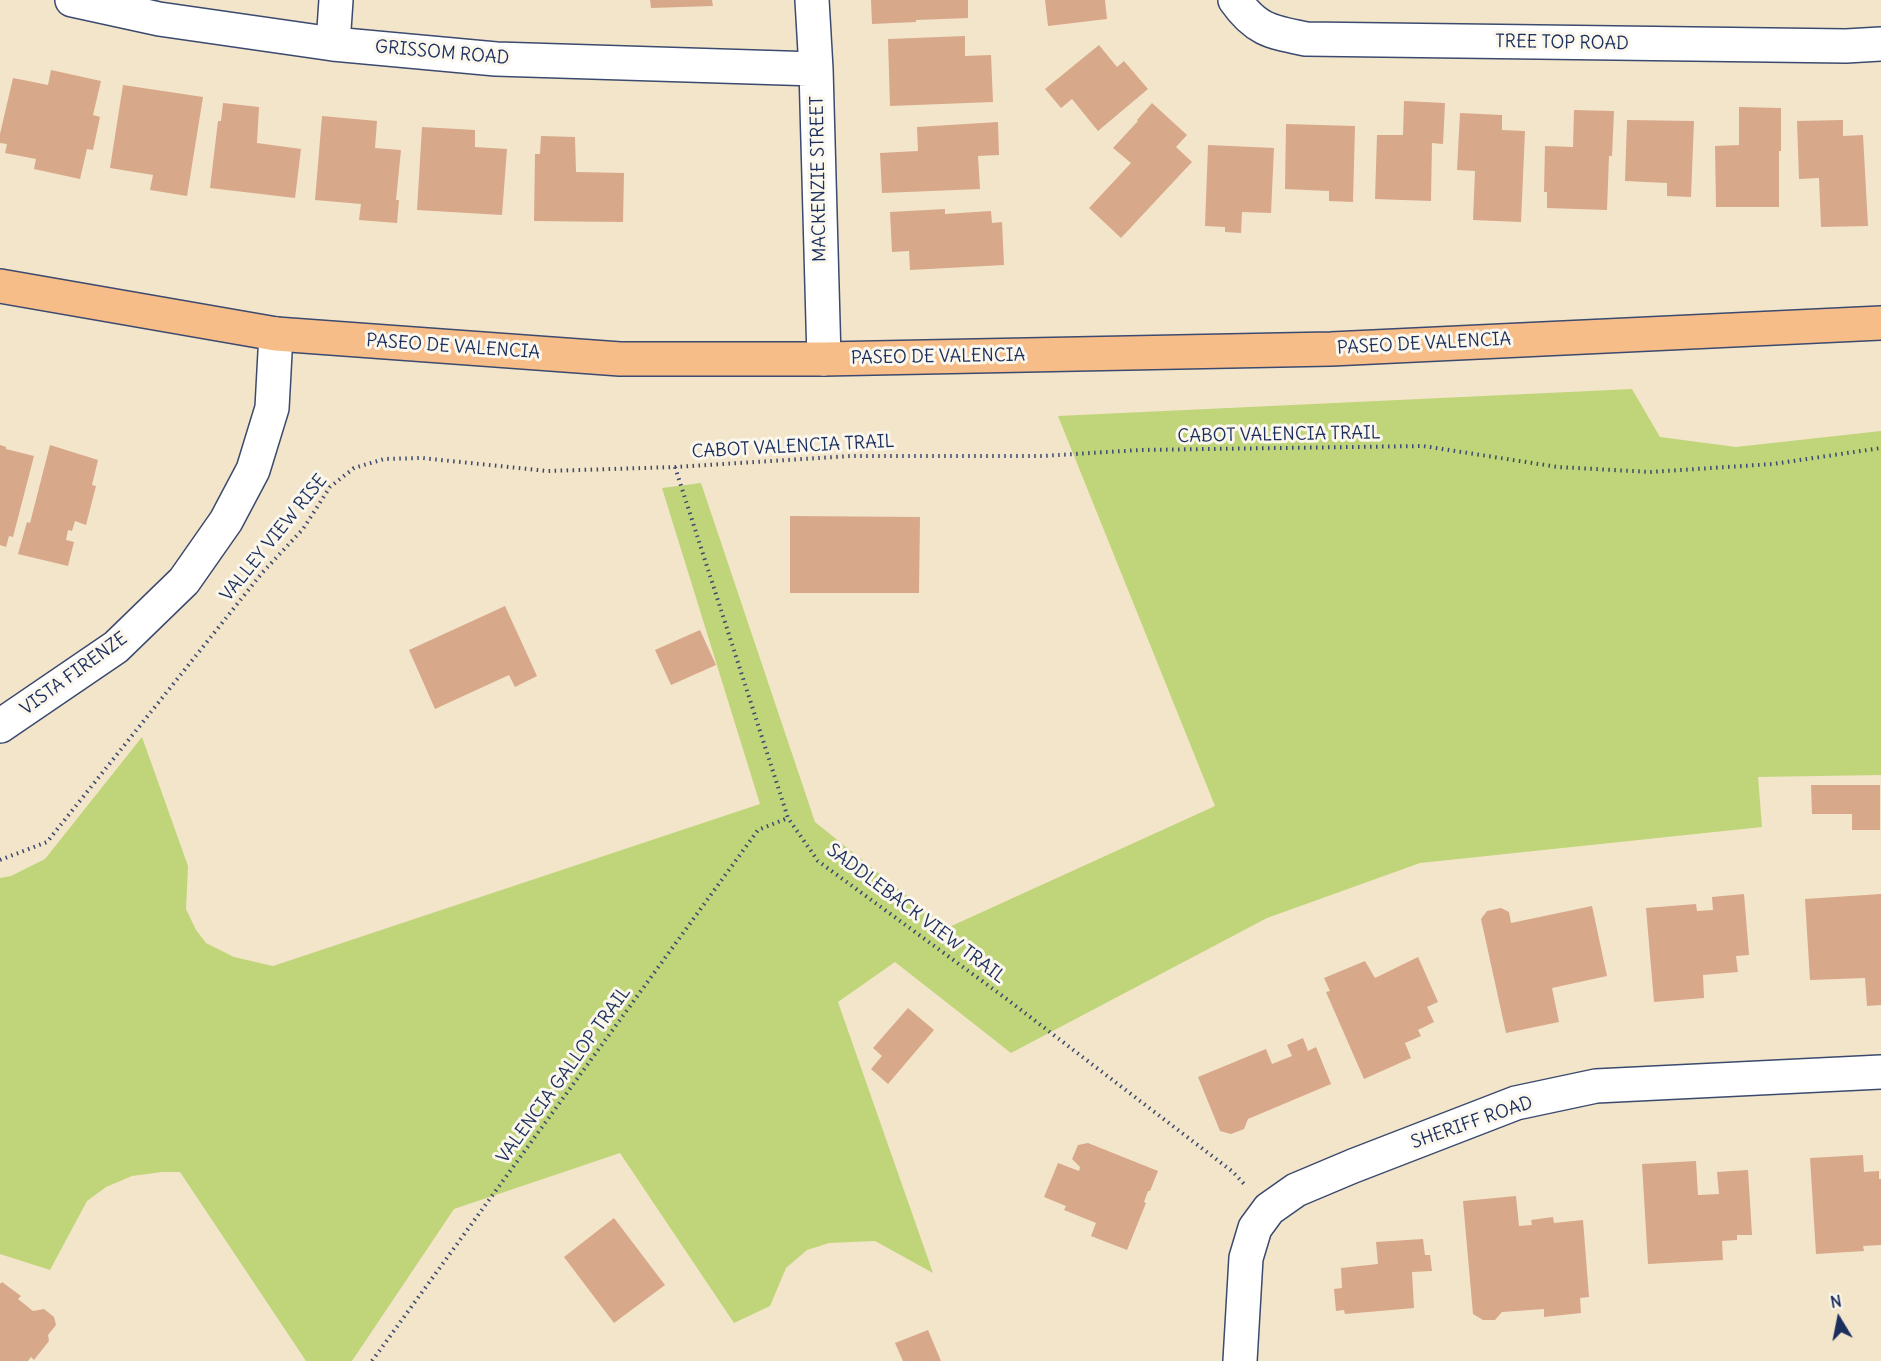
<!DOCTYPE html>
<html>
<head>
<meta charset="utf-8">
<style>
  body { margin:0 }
  #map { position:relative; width:1881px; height:1361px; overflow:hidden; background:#f3e5ca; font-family:Delius,sans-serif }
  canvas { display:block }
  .north { position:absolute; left:1809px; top:1289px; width:60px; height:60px; -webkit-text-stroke:4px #fbf7ec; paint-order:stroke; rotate:350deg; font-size:16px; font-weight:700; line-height:24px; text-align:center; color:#1b2f5e }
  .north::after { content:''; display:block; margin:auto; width:21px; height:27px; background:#1b2f5e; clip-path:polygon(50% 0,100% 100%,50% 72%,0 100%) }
</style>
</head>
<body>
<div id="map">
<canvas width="1881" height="1361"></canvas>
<div class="north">N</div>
</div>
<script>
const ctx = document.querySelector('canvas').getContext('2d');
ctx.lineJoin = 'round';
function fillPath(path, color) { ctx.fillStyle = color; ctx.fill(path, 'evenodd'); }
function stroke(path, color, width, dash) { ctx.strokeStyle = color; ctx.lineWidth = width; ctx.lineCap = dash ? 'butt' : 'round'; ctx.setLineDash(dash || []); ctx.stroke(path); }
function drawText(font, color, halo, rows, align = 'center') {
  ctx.font = font + ' Delius,sans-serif'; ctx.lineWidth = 6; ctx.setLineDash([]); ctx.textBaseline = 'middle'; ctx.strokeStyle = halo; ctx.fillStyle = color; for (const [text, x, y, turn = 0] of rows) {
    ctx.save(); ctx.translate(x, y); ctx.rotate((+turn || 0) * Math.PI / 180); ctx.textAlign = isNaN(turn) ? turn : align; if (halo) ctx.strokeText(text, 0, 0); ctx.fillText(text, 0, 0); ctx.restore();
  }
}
const green = new Path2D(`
  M1632,389L1660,437L1736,447L1881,431V775L1758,777L1762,827L1420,863L1267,918L1011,1053L895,962L838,1002L933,1273L875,1241L829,1243L807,1250L786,1268L770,1306L734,1323L620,1153L454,1209L352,1361H306L180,1172H162L132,1176L106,1187L87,1201L50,1270L0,1254V878L11,876L45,859L142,737L188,866L186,909L196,930L206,943L234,957L273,966L760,804L662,488L701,483L815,822L947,928L1215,806L1058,416Z`);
const building = new Path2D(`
  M650,0H712L713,6L651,8Z
  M871,0H968V18L916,20V22L872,24Z
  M1045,0H1105L1107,19L1048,26Z
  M965,36V56L991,55L993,102L890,106L888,39Z
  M1099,45L1117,67L1124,61L1148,89L1098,131L1072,99L1061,108L1045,89Z
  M51,70L101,81L93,115L100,117L93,150L87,149L80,179L34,169L36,159L5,153L7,144L0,143V134L13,78L48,85Z
  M123,85L203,97L187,196L150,190L153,175L110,168Z
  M1404,101L1445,103L1443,144L1432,143L1431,201L1375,199L1377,135H1403Z
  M223,103L259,107L257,143L301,149L295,198L210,188L218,121H221Z
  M1152,103L1187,135L1176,147L1192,162L1121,238L1089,208L1131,163L1113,148L1138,121L1137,120Z
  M1739,107L1781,108V151H1779V207H1716L1715,146L1739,145Z
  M1574,110L1614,111L1612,156H1609L1607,210L1547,208V192H1544L1545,146L1573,147Z
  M1460,113L1502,115V130L1525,131L1521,222L1473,220L1475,171L1457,170Z
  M322,116L377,121L375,148L401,150L396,200H399L397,223L359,220L361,204L315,200Z
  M1627,120L1694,121L1691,197L1667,196V183L1625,181Z
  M1843,120V136L1863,135L1868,226L1821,227L1819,178L1799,179L1797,121Z
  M998,122L999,155L978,156L980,189L882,193L880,153L918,151L917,127Z
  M1286,124L1355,126L1353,202L1329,201V191L1285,189Z
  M422,127L475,130V147L507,149L502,215L417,210Z
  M541,136L575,137L576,172L624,173L623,222L534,221L535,154H540Z
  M1208,145L1274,148L1271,213L1242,212L1241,233L1225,232V227L1205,226Z
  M945,209V214L991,211L992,223L1002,222L1004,265L910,270L909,251L892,252L890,212Z
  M0,445L6,447V449L34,456L13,537L9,536L6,547L0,545Z
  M50,445L98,460L92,485L96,486L86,525L75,521L72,531L68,530L66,540L74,542L68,566L18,554L27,522L30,523Z
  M790,516L920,517L919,593H790Z
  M505,606L537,676L515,687L509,675L435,709L409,650Z
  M700,630L716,665L671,685L655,650Z
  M1811,785H1880V830H1852V814H1812Z
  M1744,894L1749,955L1736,956L1738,972L1703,975L1704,998L1654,1002L1646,908L1696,904L1697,911L1713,910L1712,897Z
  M1881,894V1005L1867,1006L1865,978L1810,980L1805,899Z
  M1592,906L1607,976L1552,988L1559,1022L1506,1033L1481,919L1487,911L1501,908L1509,912L1511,923Z
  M1418,957L1438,1002L1427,1007L1434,1022L1418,1030L1421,1036L1405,1043L1411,1058L1364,1079L1326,992L1330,991L1324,978L1365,961L1375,978Z
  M908,1008L934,1030L888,1084L871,1069L882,1056L873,1048Z
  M1303,1038L1308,1051L1316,1047L1331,1084L1248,1119L1244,1129L1231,1134L1220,1131L1198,1077L1266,1049L1272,1064L1292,1056L1287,1045Z
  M1088,1143L1158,1171L1150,1191H1148L1144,1202L1146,1203L1127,1250L1091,1236L1096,1223L1064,1210L1066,1206L1044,1197L1058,1163L1079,1171L1080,1167L1072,1159L1078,1145Z
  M1863,1155L1864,1172L1879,1171V1179H1881V1245L1863,1246L1864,1251L1816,1254L1810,1158Z
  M1696,1161L1698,1195L1719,1194L1717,1172L1748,1170L1752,1235H1737V1240L1722,1241L1723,1260L1648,1264L1642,1164Z
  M1516,1196L1519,1226L1532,1225L1531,1220L1553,1217L1554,1223L1583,1220L1589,1297L1580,1298L1581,1313L1544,1317V1309L1502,1312L1495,1320H1483L1473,1314L1463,1201Z
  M614,1218L665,1285L614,1323L564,1257Z
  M1423,1239L1425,1255H1430L1432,1271L1412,1272L1414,1308L1345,1314L1344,1310L1336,1311L1334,1289L1342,1288L1341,1268L1378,1264L1376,1242Z
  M2,1282L21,1296L18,1299L33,1311L44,1309L54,1317L56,1325L48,1335L49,1341L34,1360L31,1357L28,1361H0V1284Z
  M928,1330L941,1361H903L895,1343Z`);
const path = new Path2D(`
  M675,467L788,818L818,861L1004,997L1233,1172L1245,1185
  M0,860L47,842L262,573L303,529L330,487L354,468L384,459L422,458L547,471L675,467L851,456H1042L1140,450L1423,446L1558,467L1650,472L1773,464L1881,448
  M372,1361L758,830L788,818`);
const minor = new Path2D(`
  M72,0L159,19L333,44L496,59L816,69
  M812,0L816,69L824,359
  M1235,0C1256,30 1271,32 1306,39L1846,46L1881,44
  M333,44L336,0
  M0,726L116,647L184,581L226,521L253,470L272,408L276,334
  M1240,1361L1246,1258L1255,1228L1269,1209L1296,1190L1353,1166L1516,1103L1596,1086L1881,1072`);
const major = new Path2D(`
  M0,286L276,334L620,359H824L1331,349L1881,323`);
const streetNames = [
  ["TREE TOP ROAD",1562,43,1],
  ["GRISSOM ROAD",442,53,5],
  ["MACKENZIE STREET",819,179,-91],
  ["PASEO DE VALENCIA",1424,344,-3],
  ["PASEO DE VALENCIA",453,347,4],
  ["PASEO DE VALENCIA",938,357,-1],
  ["CABOT VALENCIA TRAIL",1279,435,-1],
  ["CABOT VALENCIA TRAIL",793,447,-3],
  ["VALLEY VIEW RISE",274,538,-51],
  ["VISTA FIRENZE",74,674,-36],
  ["SADDLEBACK VIEW TRAIL",916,914,37],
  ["VALENCIA GALLOP TRAIL",564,1075,-54],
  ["SHERIFF ROAD",1472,1123,-19]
];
fillPath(green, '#c0d579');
fillPath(building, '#d8a88b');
stroke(minor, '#3b4a6e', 36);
stroke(major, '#3b4a6e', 36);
stroke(path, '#3b4a6e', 4, [1.5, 4.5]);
stroke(minor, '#fff', 33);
stroke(major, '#f7bd88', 33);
drawText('18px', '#1b2f5e', '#fbf7ec', streetNames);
</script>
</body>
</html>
